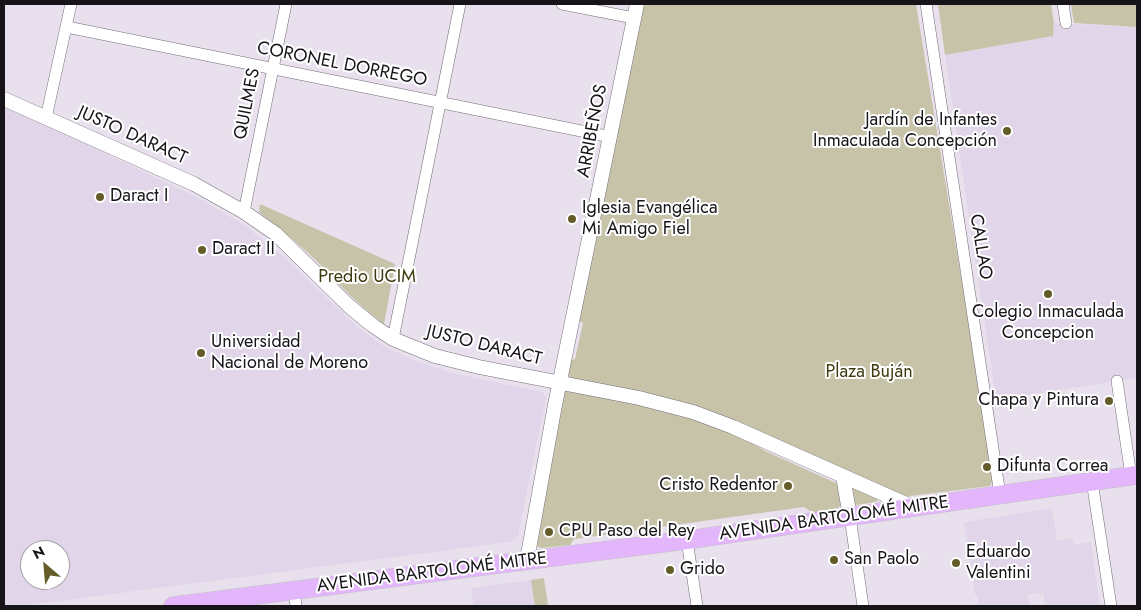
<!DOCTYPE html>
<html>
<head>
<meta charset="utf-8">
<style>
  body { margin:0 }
  #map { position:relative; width:1141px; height:610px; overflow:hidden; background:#e8e1ed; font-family:Jost,sans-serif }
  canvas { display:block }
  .frame { position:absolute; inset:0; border:5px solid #171419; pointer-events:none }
  .north { position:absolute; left:20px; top:540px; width:50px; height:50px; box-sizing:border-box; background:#fff; border:1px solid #a2a1a3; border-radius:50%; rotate:333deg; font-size:14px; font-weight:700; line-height:20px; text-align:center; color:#171419 }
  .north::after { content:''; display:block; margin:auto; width:18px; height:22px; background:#635c28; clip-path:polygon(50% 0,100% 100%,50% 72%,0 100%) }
</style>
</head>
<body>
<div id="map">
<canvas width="1141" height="610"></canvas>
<div class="frame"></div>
<div class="north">N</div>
</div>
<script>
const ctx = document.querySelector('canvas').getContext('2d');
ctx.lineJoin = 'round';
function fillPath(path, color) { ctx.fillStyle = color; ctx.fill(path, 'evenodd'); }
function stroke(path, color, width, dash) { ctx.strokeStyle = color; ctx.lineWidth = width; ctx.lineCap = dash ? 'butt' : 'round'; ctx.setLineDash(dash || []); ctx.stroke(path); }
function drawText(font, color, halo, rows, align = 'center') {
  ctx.font = font + ' Jost,sans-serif'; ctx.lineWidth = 4; ctx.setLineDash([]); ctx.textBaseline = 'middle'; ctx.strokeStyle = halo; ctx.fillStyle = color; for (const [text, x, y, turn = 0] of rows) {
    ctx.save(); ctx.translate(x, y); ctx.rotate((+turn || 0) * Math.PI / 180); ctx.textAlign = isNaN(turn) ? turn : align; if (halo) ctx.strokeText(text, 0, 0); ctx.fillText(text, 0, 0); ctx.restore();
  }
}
const built = new Path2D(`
  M1054,23L1137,27V378L996,400L945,55L1053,36Z
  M4,104L200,199L244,225L281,254L353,323L382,345L415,361L457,374L543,392L546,398L518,536L510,542L21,606H4ZM30,550H60V580H30Z
  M1052,508L1057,540L1073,538L1074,545L1091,542L1100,606H1045L1043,593L1028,594L1030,606H979L977,595H975L964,522Z
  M531,580L535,606H474L471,588Z`);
const green = new Path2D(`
  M644,4H916L994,477L990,486L903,497L776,440L571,378L568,375L569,361L575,359L583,323L578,320Z
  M938,4H1051L1054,23L1053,36L945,55Z
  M1071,4H1137V27L1074,23Z
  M260,204L395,264L384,324C353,302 334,277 307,252C292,238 275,225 259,212Z
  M565,389L666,409L743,437L765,451L836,483L841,488L843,504L835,510L813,513L804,507L574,539L570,545L541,548L537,546L535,541Z
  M858,487L878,499L876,502L857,505L854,503L853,488Z
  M544,578L548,606H535L531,580Z`);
const minor = new Path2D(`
  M562,4L634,18
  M926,4L1000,495
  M1063,4L1066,23
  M67,27L611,137
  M46,118L71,4
  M244,212L286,4
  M393,339L460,4
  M1117,381L1131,476
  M1092,481L1111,606
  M850,517L863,606
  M687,540L697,606
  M294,590L296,606`);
const tertiary = new Path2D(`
  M4,99L194,184L244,212L276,234L349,306L372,325L393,339L435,356L479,367L639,398L693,412L733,427L915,508
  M843,476L850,517
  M527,560L555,405L637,4`);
const primary = new Path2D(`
  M173,606L687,540L1137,475`);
const markers = [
  [1007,131,5,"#635c28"],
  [100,197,5,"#635c28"],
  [572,219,5,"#635c28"],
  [202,250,5,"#635c28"],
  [1048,294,5,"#635c28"],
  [201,353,5,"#635c28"],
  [1109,401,5,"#635c28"],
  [987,467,5,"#635c28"],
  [788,486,5,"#635c28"],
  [549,532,5,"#635c28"],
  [834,560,5,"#635c28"],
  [956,563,5,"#635c28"],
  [670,570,5,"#635c28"]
];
const streetNames = [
  ["CORONEL DORREGO",342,65,11],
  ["QUILMES",248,104,-79],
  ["ARRIBEÑOS",593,131,-79],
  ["JUSTO DARACT",132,136,24],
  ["CALLAO",980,247,81],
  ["JUSTO DARACT",484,346,14],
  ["AVENIDA BARTOLOMÉ MITRE",834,519,-8],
  ["AVENIDA BARTOLOMÉ MITRE",432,573,-7]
];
const poiNames = [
  ["Jardín de Infantes",997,121,"right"],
  ["Inmaculada Concepción",997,142,"right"],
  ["Daract I",110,197],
  ["Iglesia Evangélica",582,209],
  ["Mi Amigo Fiel",582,230],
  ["Daract II",212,250],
  ["Colegio Inmaculada",1048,313,"center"],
  ["Concepcion",1048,334,"center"],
  ["Universidad",211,343],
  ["Nacional de Moreno",211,364],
  ["Chapa y Pintura",1099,401,"right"],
  ["Difunta Correa",997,467],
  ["Cristo Redentor",778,486,"right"],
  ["CPU Paso del Rey",559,532],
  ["Eduardo",966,553],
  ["Valentini",966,574],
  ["San Paolo",844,560],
  ["Grido",680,570]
];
const parkNames = [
  ["Predio UCIM",367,278],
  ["Plaza Buján",869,373]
];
fillPath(built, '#e1d6e9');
fillPath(green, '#c6c3a8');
stroke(minor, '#746d78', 12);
stroke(tertiary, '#746d78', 15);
stroke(primary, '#c3c2c3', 19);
stroke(minor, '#fff', 11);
stroke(tertiary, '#fff', 14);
stroke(primary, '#e3b6fc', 18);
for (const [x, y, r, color] of markers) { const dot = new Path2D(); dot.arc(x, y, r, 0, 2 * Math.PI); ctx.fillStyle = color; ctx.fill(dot); stroke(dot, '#fff', 2); }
drawText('18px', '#171419', '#fff', streetNames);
drawText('18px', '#171419', '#fff', poiNames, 'left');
drawText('18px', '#3f3a10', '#fff', parkNames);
</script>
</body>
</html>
